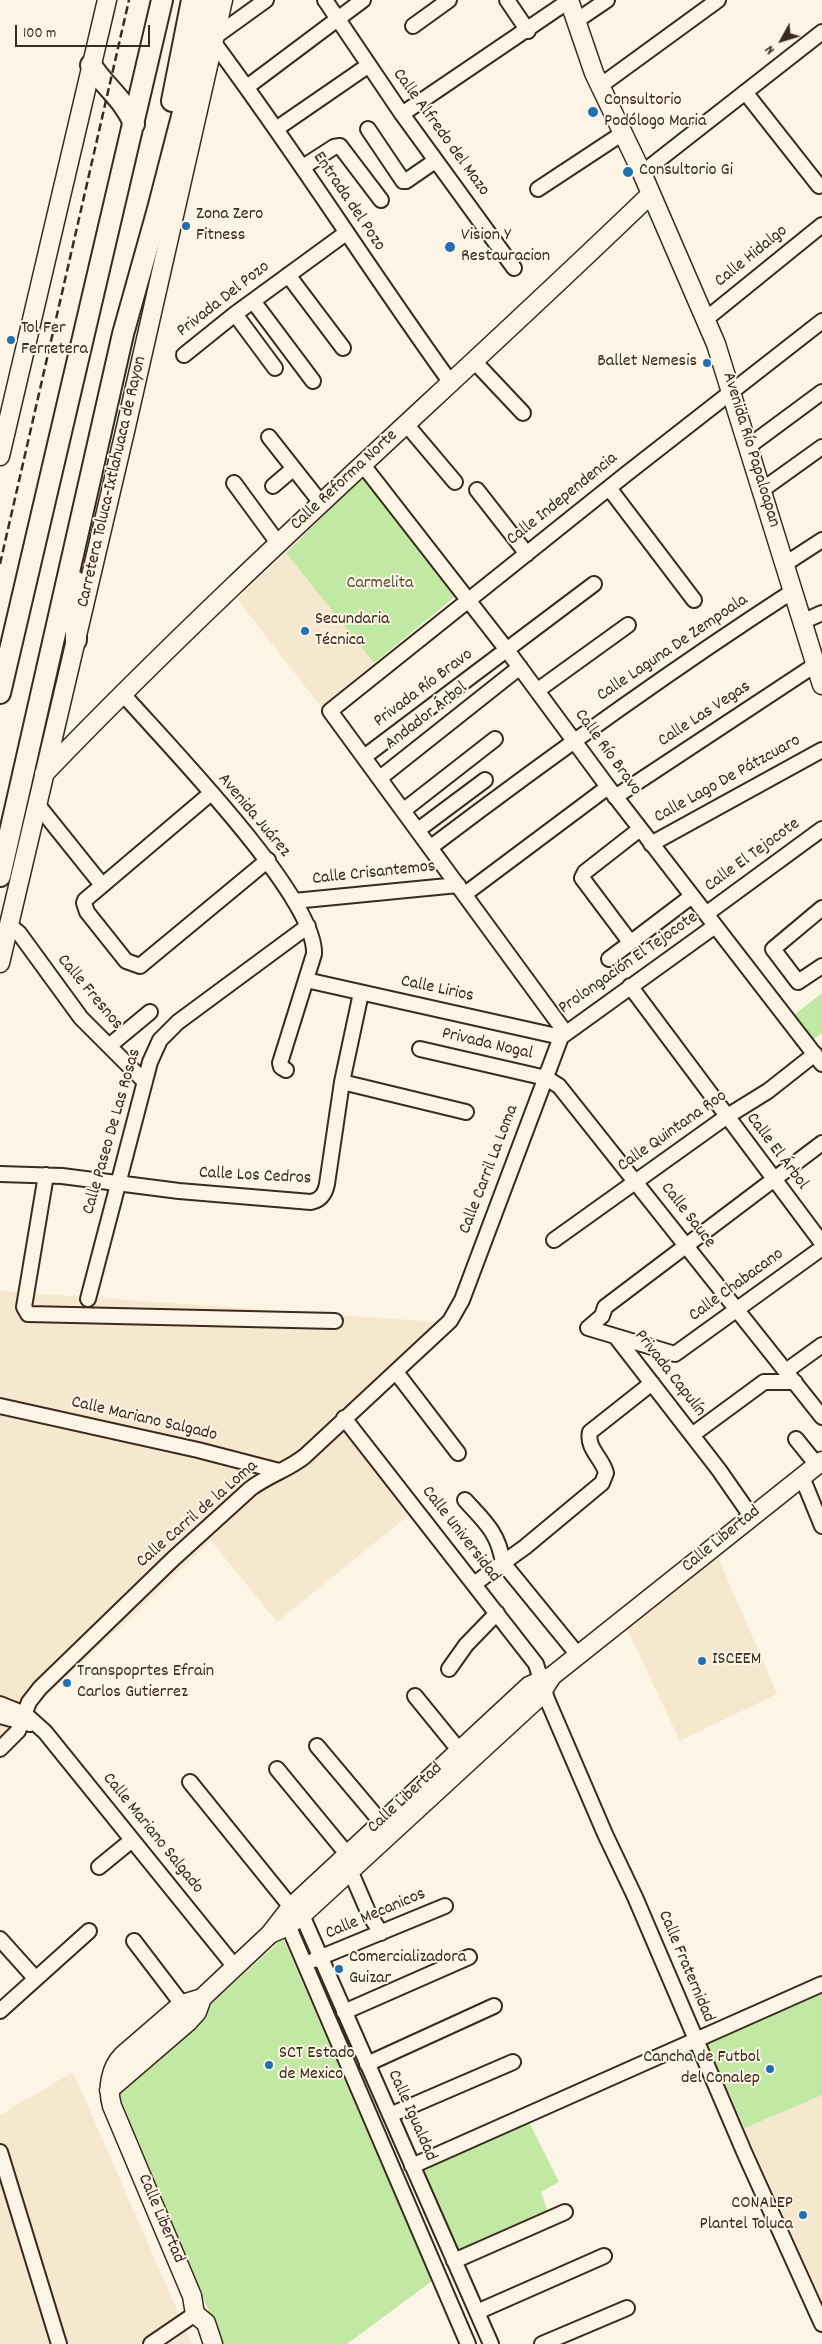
<!DOCTYPE html>
<html>
<head>
<meta charset="utf-8">
<style>
  body { margin:0 }
  #map { position:relative; width:822px; height:2344px; overflow:hidden; background:#fcf5e5; font-family:Dekko,sans-serif }
  canvas { display:block }
  .north { position:absolute; left:757px; top:15px; width:50px; height:50px; -webkit-text-stroke:4px #fcf5e5; paint-order:stroke; rotate:231deg; font-size:14px; font-weight:700; line-height:20px; text-align:center; color:#3b2a1e }
  .north::after { content:''; display:block; margin:auto; width:18px; height:22px; background:#3b2a1e; clip-path:polygon(50% 0,100% 100%,50% 72%,0 100%) }
  .scale { position:absolute; left:15px; top:25px; width:135px; height:22px; box-sizing:border-box; border:2px solid #3b2a1e; border-top:0; padding-left:6px; font-size:15px; line-height:18px; white-space:nowrap; color:#3b2a1e; -webkit-text-stroke:4px #fcf5e5; paint-order:stroke }
</style>
</head>
<body>
<div id="map">
<canvas width="822" height="2344"></canvas>
<div class="north">N</div>
<div class="scale">100 m</div>
</div>
<script>
const ctx = document.querySelector('canvas').getContext('2d');
ctx.lineJoin = 'round';
function fillPath(path, color) { ctx.fillStyle = color; ctx.fill(path, 'evenodd'); }
function stroke(path, color, width, dash) { ctx.strokeStyle = color; ctx.lineWidth = width; ctx.lineCap = dash ? 'butt' : 'round'; ctx.setLineDash(dash || []); ctx.stroke(path); }
function drawText(font, color, halo, rows, align = 'center') {
  ctx.font = font + ' Dekko,sans-serif'; ctx.lineWidth = 4; ctx.setLineDash([]); ctx.textBaseline = 'middle'; ctx.strokeStyle = halo; ctx.fillStyle = color; for (const [text, x, y, turn = 0] of rows) {
    ctx.save(); ctx.translate(x, y); ctx.rotate((+turn || 0) * Math.PI / 180); ctx.textAlign = isNaN(turn) ? turn : align; if (halo) ctx.strokeText(text, 0, 0); ctx.fillText(text, 0, 0); ctx.restore();
  }
}
const built = new Path2D(`
  M286,553L374,663L321,707L237,599Z
  M0,1291L454,1323L337,1416L409,1515L277,1622L211,1541L0,1740Z
  M715,1550L777,1694L680,1741L626,1627Z
  M822,1993V2301L706,2043Z
  M73,2072L192,2344H0V2115Z`);
const green = new Path2D(`
  M362,477L457,595L374,663L286,553Z
  M822,993V1033L814,1039L794,1015Z
  M283,1938L432,2281L347,2344H223L114,2093Z
  M822,1993V2095L745,2128L706,2043Z
  M528,2120L559,2182L541,2192L548,2212L452,2257L413,2167Z`);
const minor = new Path2D(`
  M325,0L402,114L514,268
  M507,0L528,31
  M576,21L607,0
  M413,26L449,0
  M216,36L266,0
  M214,43C297,154 370,271 451,383
  M600,86L718,0
  M247,87L363,0
  M745,92L819,186
  M402,114L570,0
  M276,129L369,65
  M368,129L403,181H406L435,161
  M303,167L334,147L340,146L381,200
  M642,173L822,32
  M538,189L623,133
  M288,275L343,348
  M253,301L313,381
  M235,314L275,368
  M706,319L822,225
  M184,355L235,314L346,233
  M474,361L523,413
  M406,424L455,482
  M269,437L321,503
  M749,446L822,392
  M363,465L507,650L608,787L822,1064
  M234,483L278,543
  M273,486L293,469
  M609,488L694,600
  M477,490L527,554
  M762,490L822,447
  M785,564L822,540
  M802,622L822,613
  M538,690L628,625
  M122,693C164,741 317,897 314,954L280,1063L281,1067L286,1070
  M364,757L594,584
  M380,778L520,667
  M210,794L85,900L84,903L87,912L126,961L140,966L268,860
  M615,797L815,665
  M37,804L102,885
  M404,810L495,739
  M418,830L485,780
  M651,844L822,750
  M431,847C550,757 668,672 793,591
  M465,894L608,787
  M294,901L458,885
  M822,908L773,949L798,982L822,966
  M706,914L822,829
  M9,925L19,933L81,1018L145,1082
  M630,942L582,878L585,872L640,829
  M609,959L692,896
  M306,980L561,1037
  M630,986L822,1243
  M565,1032L330,711L625,475L822,321
  M109,1046L150,1012
  M420,1049L546,1078L559,1086L822,1417
  M342,1082L466,1112
  M0,1174L62,1176L179,1191L311,1202C321,1200 325,1194 327,1184L342,1082L361,993
  M46,1175L24,1307L28,1314L335,1321
  M554,1240L726,1117L768,1091L815,1054
  M88,1299L150,1062L160,1040L178,1022L308,926
  M588,1328L602,1316L605,1307L822,1143
  M588,1328L675,1354L822,1248
  M616,1337L719,1470L751,1516
  M786,1371L822,1345
  M396,1372L458,1453
  M0,1406L198,1450L279,1471
  M344,1418L536,1664L547,1699L605,1834L635,1897L745,2154L822,2324
  M692,1435L764,1382H795
  M796,1439L817,1465
  M802,1477L822,1526
  M465,1500C485,1522 498,1532 503,1563L578,1655
  M474,1584L525,1547L602,1483L606,1473C603,1459 586,1448 590,1432L652,1383
  M449,1669L466,1645L497,1613
  M415,1696L459,1750
  M0,1704L25,1714L45,1732L235,1967
  M0,1716L30,1724
  M317,1746L381,1822
  M0,1749L18,1731L29,1702L40,1688L173,1559L250,1489C268,1475 288,1470 305,1456L450,1321L462,1300L561,1037L715,926
  M277,1769L347,1854
  M190,1782L291,1907L302,1915L491,2344
  M99,1867L132,1840
  M348,1871L353,1877L369,1914L381,1933
  M285,1918L468,2344
  M0,1939L35,1978
  M134,1941L182,2004
  M314,1960L445,1906
  M0,2011L89,1931
  M344,2012L469,1957
  M367,2064L494,2006
  M390,2115L513,2062
  M0,2152L59,2344
  M412,2166L822,1984
  M454,2261L565,2212
  M477,2312L604,2256
  M151,2344L195,2314
  M542,2344L627,2308`);
const major = new Path2D(`
  M569,0L594,73L642,173L716,344L822,685
  M0,456L107,0
  M44,774C238,572 450,388 651,194
  M0,963L126,427L223,0
  M270,1934L288,1926L302,1915L538,1698L552,1676L822,1461
  M202,1998L182,2004L123,2055C110,2068 107,2089 112,2106L192,2296L195,2314L206,2323L213,2344
  M109,2090L188,2022L197,2012L202,1998L270,1934L291,1907L529,1686L552,1676`);
const highway = new Path2D(`
  M91,65C104,86 125,100 134,124
  M172,101L192,0
  M75,581L76,640
  M0,693L162,0
  M0,876L123,334L158,209L212,0`);
const rail = new Path2D(`
  M0,564L129,0`);
const markers = [
  [593,112,6,"#1f6fb2"],
  [628,172,6,"#1f6fb2"],
  [186,226,5,"#1f6fb2"],
  [450,247,6,"#1f6fb2"],
  [11,340,5,"#1f6fb2"],
  [707,363,5,"#1f6fb2"],
  [305,631,5,"#1f6fb2"],
  [702,1661,5,"#1f6fb2"],
  [67,1683,5,"#1f6fb2"],
  [339,1969,5,"#1f6fb2"],
  [269,2065,5,"#1f6fb2"],
  [770,2069,5,"#1f6fb2"],
  [803,2215,5,"#1f6fb2"]
];
const poiNames = [
  ["Consultorio",604,102],
  ["Podólogo Maria",604,123],
  ["Consultorio Gi",639,172],
  ["Zona Zero",196,216],
  ["Fitness",196,237],
  ["Vision Y",461,237],
  ["Restauracion",461,258],
  ["Tol Fer",21,330],
  ["Ferretera",21,351],
  ["Ballet Nemesis",697,363,"right"],
  ["Secundaria",315,621],
  ["Técnica",315,642],
  ["ISCEEM",712,1661],
  ["Transpoprtes Efrain",77,1673],
  ["Carlos Gutierrez",77,1694],
  ["Comercializadora",349,1959],
  ["Guizar",349,1980],
  ["SCT Estado",279,2055],
  ["de Mexico",279,2076],
  ["Cancha de Futbol",760,2059,"right"],
  ["del Conalep",760,2080,"right"],
  ["CONALEP",793,2205,"right"],
  ["Plantel Toluca",793,2226,"right"]
];
const streetNames = [
  ["Calle Alfredo del Mazo",440,133,54],
  ["Entrada del Pozo",348,202,56],
  ["Calle Hidalgo",752,257,-39],
  ["Privada Del Pozo",224,300,-38],
  ["Avenida Río Papaloapan",750,450,73],
  ["Calle Reforma Norte",345,481,-43],
  ["Carretera Toluca-Ixtlahuaca de Rayon",113,482,-77],
  ["Calle Independencia",563,500,-39],
  ["Calle Laguna De Zempoala",673,649,-34],
  ["Privada Río Bravo",424,689,-37],
  ["Calle Las Vegas",705,715,-33],
  ["Andador Árbol",427,717,-38],
  ["Calle Río Bravo",607,753,54],
  ["Calle Lago De Pátzcuaro",728,780,-29],
  ["Avenida Juárez",253,816,50],
  ["Calle El Tejocote",753,856,-36],
  ["Calle Crisantemos",374,874,-6],
  ["Prolongación El Tejocote",629,964,-35],
  ["Calle Lirios",437,990,12],
  ["Calle Fresnos",89,993,50],
  ["Privada Nogal",487,1045,13],
  ["Calle Paseo De Las Rosas",113,1132,-74],
  ["Calle Quintana Roo",673,1132,-35],
  ["Calle El Árbol",776,1152,53],
  ["Calle Carril La Loma",490,1170,-69],
  ["Calle Los Cedros",255,1177,3],
  ["Calle Sauce",687,1216,52],
  ["Calle Chabacano",737,1286,-36],
  ["Privada Capulín",669,1374,52],
  ["Calle Mariano Salgado",144,1420,13],
  ["Calle Carril de la Loma",198,1515,-41],
  ["Calle Universidad",460,1535,52],
  ["Calle Libertad",722,1540,-39],
  ["Calle Libertad",406,1799,-43],
  ["Calle Mariano Salgado",152,1834,51],
  ["Calle Mecanicos",376,1915,-23],
  ["Calle Fraternidad",685,1967,67],
  ["Calle Igualdad",411,2116,66],
  ["Calle Libertad",160,2219,67]
];
const parkNames = [
  ["Carmelita",380,585]
];
fillPath(built, '#f5e8ce');
fillPath(green, '#c2e9a4');
stroke(minor, '#3b2a1e', 18);
stroke(major, '#3b2a1e', 21);
stroke(highway, '#3b2a1e', 24);
stroke(minor, '#fcf5e5', 14);
stroke(major, '#fcf5e5', 18);
stroke(highway, '#fcf5e5', 20);
stroke(rail, '#3b2a1e', 2.5, [8, 4]);
for (const [x, y, r, color] of markers) { const dot = new Path2D(); dot.arc(x, y, r, 0, 2 * Math.PI); ctx.fillStyle = color; ctx.fill(dot); stroke(dot, '#fcf5e5', 2); }
drawText('18px', '#3b2a1e', '#fcf5e5', poiNames, 'left');
drawText('18px', '#3b2a1e', '#fcf5e5', streetNames);
drawText('18px', '#565039', '#fcf5e5', parkNames);
</script>
</body>
</html>
